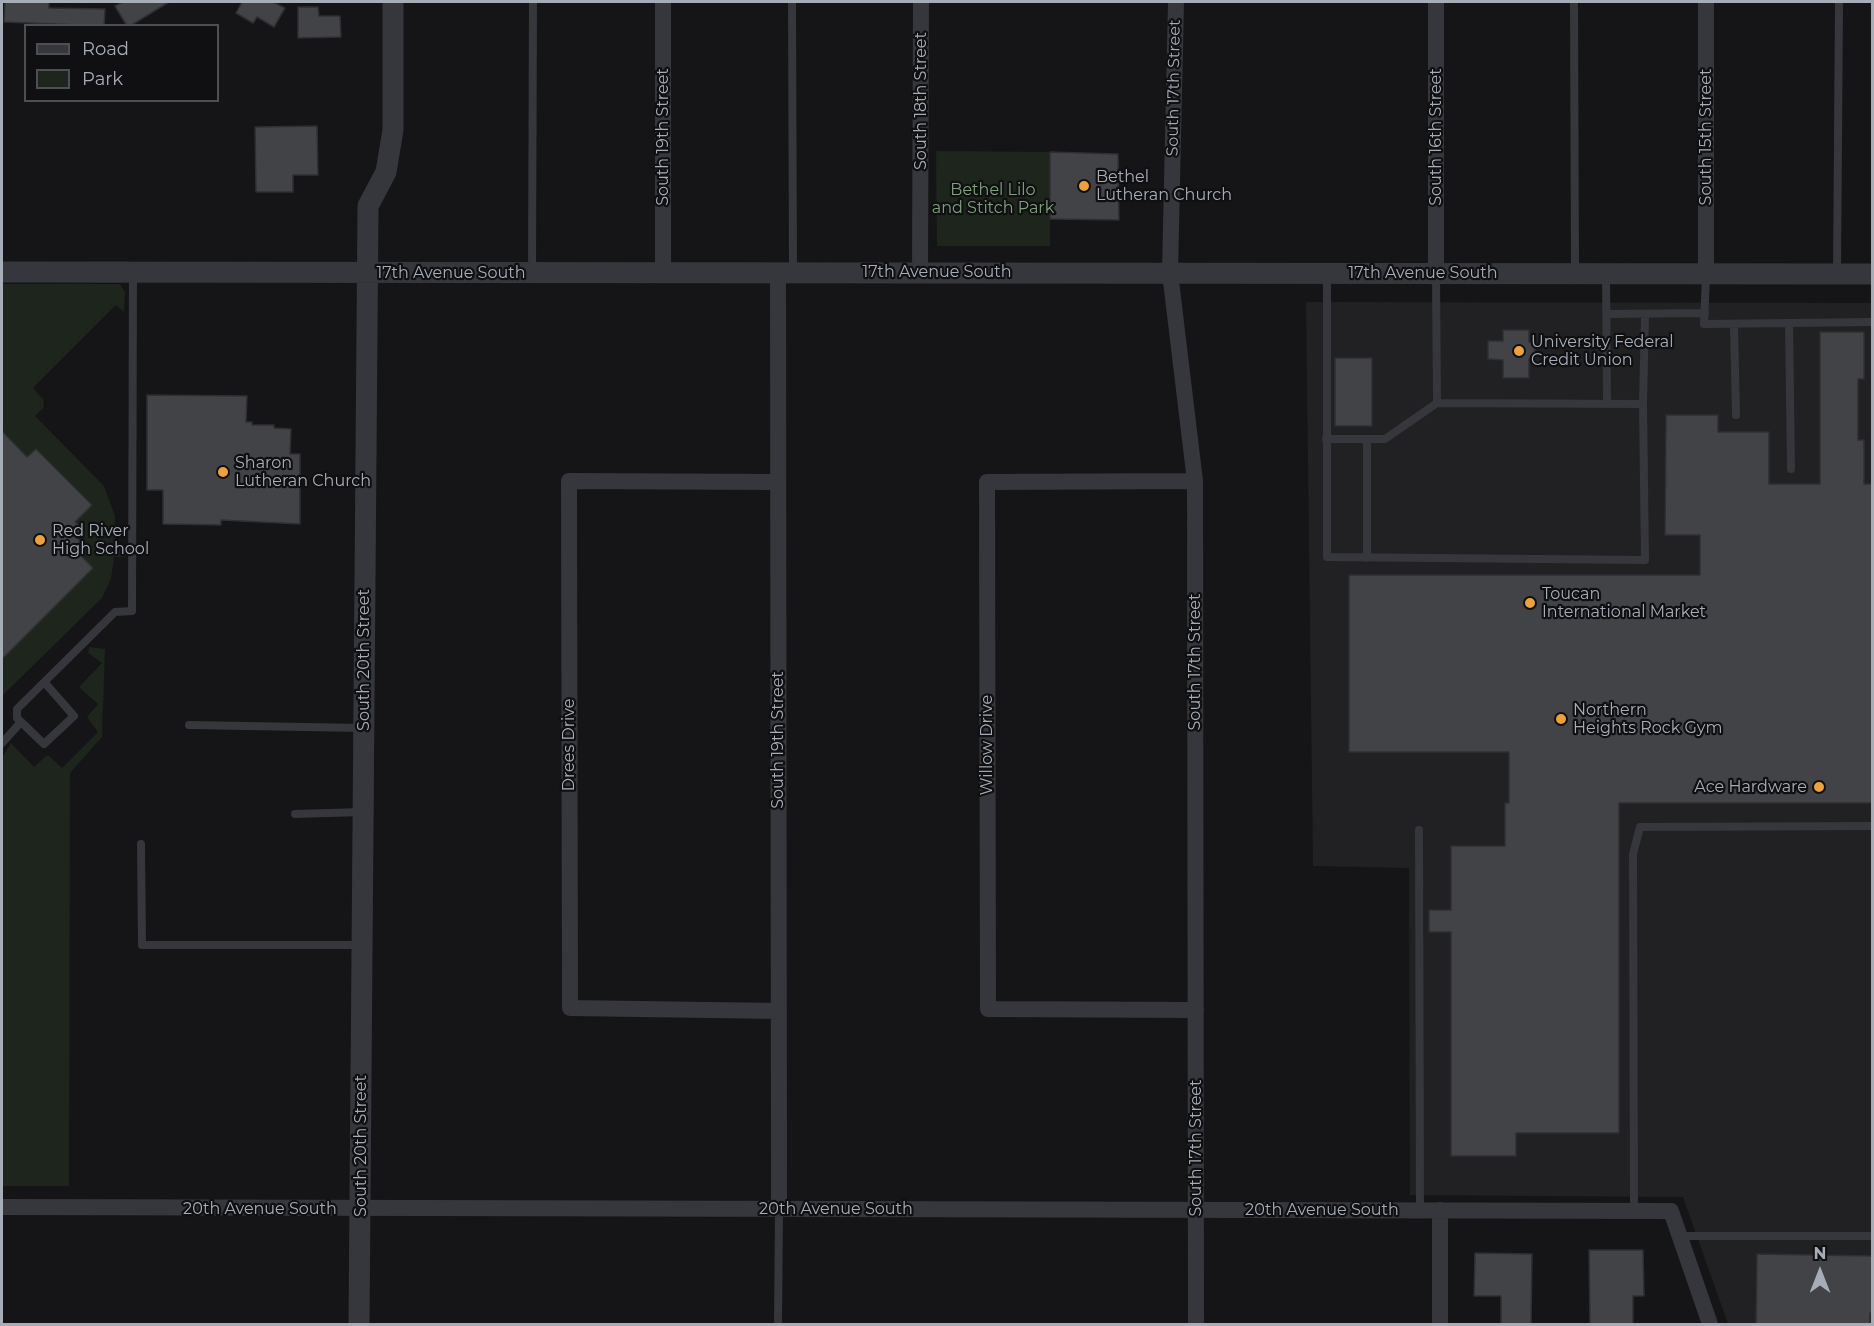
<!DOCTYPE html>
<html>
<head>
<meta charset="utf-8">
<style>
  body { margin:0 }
  #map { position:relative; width:1874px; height:1326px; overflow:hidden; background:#151517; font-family:Montserrat,sans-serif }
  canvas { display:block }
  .frame { position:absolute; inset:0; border:3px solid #a7adb7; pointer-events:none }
  .legend { position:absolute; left:24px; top:24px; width:195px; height:78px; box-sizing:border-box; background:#101012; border:2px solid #4c4f54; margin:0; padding:8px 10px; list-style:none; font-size:18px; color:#a7adb7 }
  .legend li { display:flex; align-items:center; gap:12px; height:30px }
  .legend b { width:30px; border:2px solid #4c4f54 }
  .north { position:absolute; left:1790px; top:1242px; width:60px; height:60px; -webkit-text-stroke:4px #101012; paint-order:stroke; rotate:0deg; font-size:16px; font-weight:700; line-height:24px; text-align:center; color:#a7adb7 }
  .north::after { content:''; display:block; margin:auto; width:21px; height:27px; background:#a7adb7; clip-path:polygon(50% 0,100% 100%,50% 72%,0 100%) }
</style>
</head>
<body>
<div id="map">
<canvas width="1874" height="1326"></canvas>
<div class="frame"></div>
<ul class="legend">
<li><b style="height:8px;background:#36373c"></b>Road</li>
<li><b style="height:16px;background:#1d251d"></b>Park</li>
</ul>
<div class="north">N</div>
</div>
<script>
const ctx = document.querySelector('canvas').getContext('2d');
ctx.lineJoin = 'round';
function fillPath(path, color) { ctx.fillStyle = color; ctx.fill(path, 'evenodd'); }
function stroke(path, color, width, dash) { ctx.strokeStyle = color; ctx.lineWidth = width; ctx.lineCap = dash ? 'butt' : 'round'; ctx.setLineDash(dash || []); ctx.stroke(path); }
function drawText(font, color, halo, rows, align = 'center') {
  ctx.font = font + ' Montserrat,sans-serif'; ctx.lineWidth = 4.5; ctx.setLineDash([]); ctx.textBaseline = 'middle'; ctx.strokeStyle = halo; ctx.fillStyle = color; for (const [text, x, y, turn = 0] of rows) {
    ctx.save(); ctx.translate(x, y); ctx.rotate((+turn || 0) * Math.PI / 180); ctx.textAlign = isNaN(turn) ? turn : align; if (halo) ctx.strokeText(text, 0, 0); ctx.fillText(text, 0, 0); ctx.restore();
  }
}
const built = new Path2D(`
  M1306,302L1872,303V1324H1728L1683,1197L1410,1195L1409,868L1313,866Z`);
const green = new Path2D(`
  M936,151L1050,152V246H937Z
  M2,284H120L125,292L124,312L116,305L33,388L43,399L44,407L35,416L104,486L115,516L114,549L125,550L128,553L125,557H114L111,579L102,598L2,696V649L7,653L93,568L76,551L83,544L75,536L83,529L75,522L92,505L36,449L27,457L2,434Z
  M89,647L105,649L102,737L70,773L69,1186H2V758L11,743L34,767L46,756H49L62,768L98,732L87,717L98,704L79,687L102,663L88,653Z`);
const building = new Path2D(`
  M5,2H49V8L105,9L104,26L4,22Z
  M123,2H169L130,26H127L115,6Z
  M242,2H273L285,8L274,27L257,17L253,23L236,13Z
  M298,7H318L319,16H340L341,37L298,38Z
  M317,126L318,175H293V192H256L255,127Z
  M1050,152L1118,154L1119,220L1050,219Z
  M1503,330H1529V342H1535V359H1529V378H1503V360L1488,359V341H1503Z
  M1820,332H1864V379H1858V440H1864V484H1872V803H1619V1133H1516V1156H1451V932H1429V910H1451V846H1505V803H1509V752H1349V575H1700V535H1665L1666,415H1718V432H1769V484H1820Z
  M1335,358H1372V426H1335Z
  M147,395L247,396L246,422H252V425H274V428L291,429L290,454H300V524L221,520V525L163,524V490H147Z
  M2,431L27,457L36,449L92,505L75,522L83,529L75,536L83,544L76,551L93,568L2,659Z
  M1589,1250H1643L1644,1296H1633V1324H1590Z
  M1475,1253L1532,1254L1531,1324H1501V1296H1474Z
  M1757,1254L1872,1256V1313H1870V1324H1756Z`);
const service = new Path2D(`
  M792,2L793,272
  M1574,2L1575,273
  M532,271L533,2
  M1606,273L1607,403
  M1436,274L1437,403
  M1837,274L1839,2
  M1706,275L1704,324L1872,322
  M1607,314L1705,313
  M1789,323L1791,469
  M1734,325L1736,415
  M1643,404L1645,314
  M1326,439H1385L1437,403L1643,404L1645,560L1327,557V275
  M1367,439V558
  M45,683L74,716L44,744L17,718V709L115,612L132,611L133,273
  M189,725L363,728
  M2,743L21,722
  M295,814L363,812
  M1419,830L1420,1210
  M141,844L142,945H361
  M1634,1211L1633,854L1640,827L1872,826
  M1680,1236H1872
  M778,1324L779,1209`);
const minor = new Path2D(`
  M663,2V272
  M1176,2L1170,273L1195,481L1196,1324
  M778,272L779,1209
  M920,272L921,2
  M1706,272V2
  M1436,273V2
  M1195,481L987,482L988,1009L1196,1010
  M778,482L569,481L570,1008L779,1011
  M2,1207L1671,1211L1710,1324
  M1440,1210V1324`);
const tertiary = new Path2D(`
  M2,272L1872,274
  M359,1324L368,206L386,172L393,130V2`);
const markers = [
  [1084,186,6,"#efa135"],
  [1519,351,6,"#efa135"],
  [223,472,6,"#efa135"],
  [40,540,6,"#efa135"],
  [1530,603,6,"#efa135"],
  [1561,719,6,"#efa135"],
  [1819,787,6,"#efa135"]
];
const streetNames = [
  ["South 17th Street",1174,88,-89],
  ["South 18th Street",921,101,-90],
  ["South 19th Street",663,137,-90],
  ["South 16th Street",1436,137,-90],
  ["South 15th Street",1706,137,-90],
  ["17th Avenue South",937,272],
  ["17th Avenue South",451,273],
  ["17th Avenue South",1423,273],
  ["South 20th Street",364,660,-90],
  ["South 17th Street",1195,662,-90],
  ["South 19th Street",778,740,-90],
  ["Drees Drive",569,745,-90],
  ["Willow Drive",987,745,-90],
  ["South 20th Street",361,1146,-90],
  ["South 17th Street",1196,1148,-90],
  ["20th Avenue South",260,1209],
  ["20th Avenue South",836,1209],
  ["20th Avenue South",1322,1210]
];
const poiNames = [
  ["Bethel",1096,177],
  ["Lutheran Church",1096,195],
  ["University Federal",1531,342],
  ["Credit Union",1531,360],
  ["Sharon",235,463],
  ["Lutheran Church",235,481],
  ["Red River",52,531],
  ["High School",52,549],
  ["Toucan",1542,594],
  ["International Market",1542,612],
  ["Northern",1573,710],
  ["Heights Rock Gym",1573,728],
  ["Ace Hardware",1807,787,"right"]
];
const parkNames = [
  ["Bethel Lilo",993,190],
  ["and Stitch Park",993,208]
];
fillPath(built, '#212124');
fillPath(green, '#1d251d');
fillPath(building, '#414347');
stroke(building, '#2f2f33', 1.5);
stroke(service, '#36373c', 8);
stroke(minor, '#36373c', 16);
stroke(tertiary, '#36373c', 21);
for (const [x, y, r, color] of markers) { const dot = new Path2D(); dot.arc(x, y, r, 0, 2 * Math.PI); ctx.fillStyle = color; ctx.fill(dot); stroke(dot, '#101012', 2); }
drawText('16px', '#a7adb7', '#101012', streetNames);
drawText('16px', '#a7adb7', '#101012', poiNames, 'left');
drawText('16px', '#7fa17e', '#101012', parkNames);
</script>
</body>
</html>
